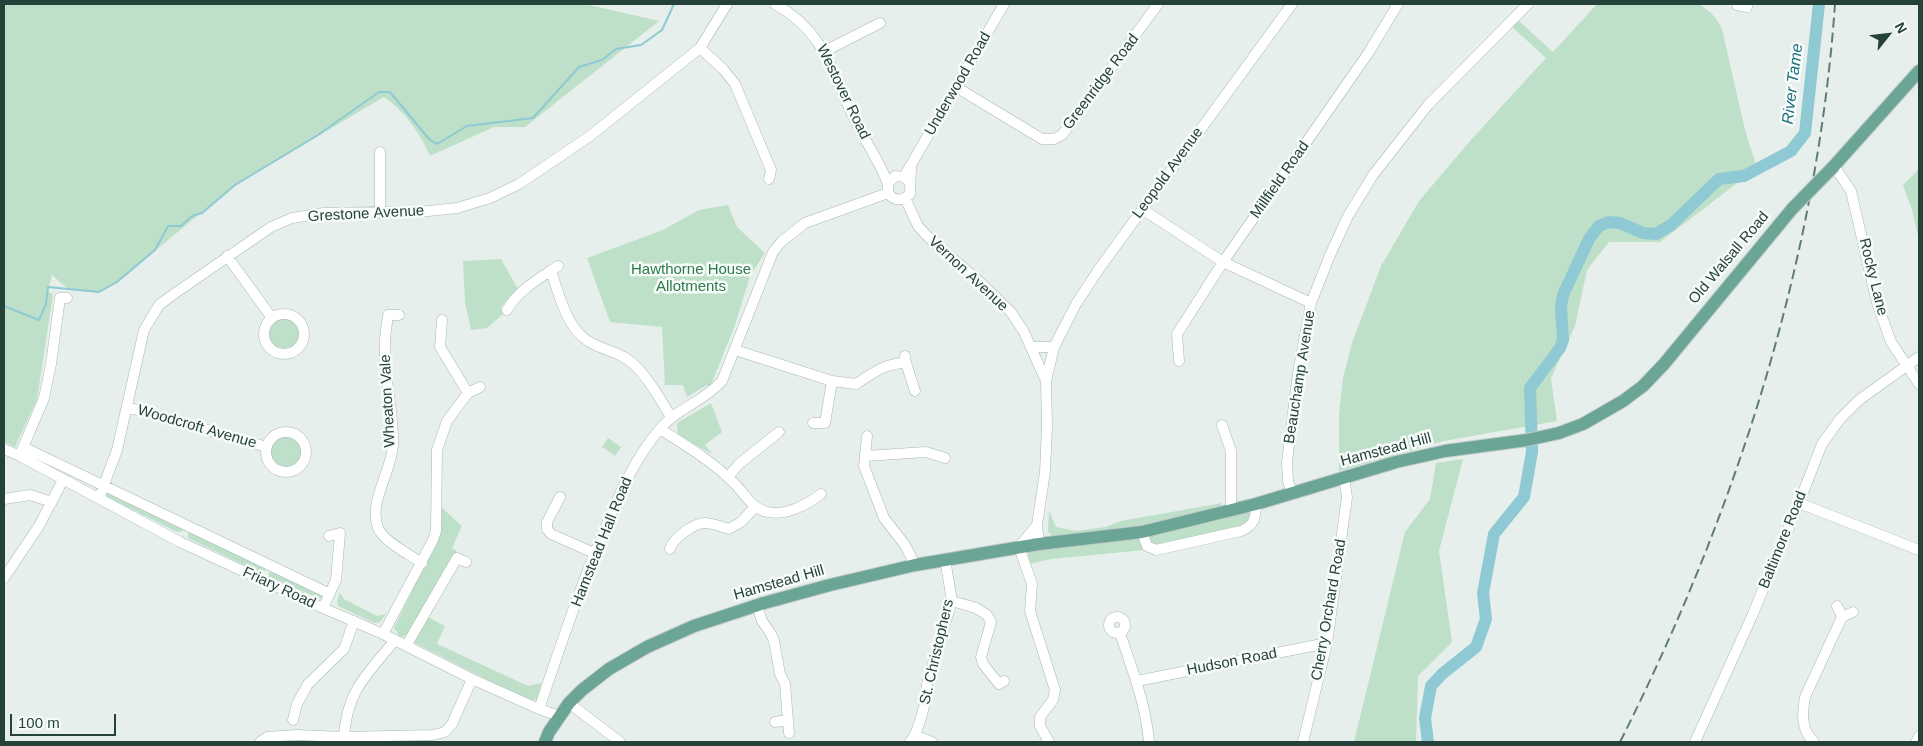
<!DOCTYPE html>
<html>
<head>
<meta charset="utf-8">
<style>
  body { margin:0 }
  #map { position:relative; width:1923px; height:746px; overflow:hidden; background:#e6efeb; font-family:Helvetica,sans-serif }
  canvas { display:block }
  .frame { position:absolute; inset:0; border:5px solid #24423a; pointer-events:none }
  .north { position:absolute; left:1863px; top:10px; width:50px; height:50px; -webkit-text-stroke:4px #f7fbf9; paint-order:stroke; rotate:61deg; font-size:14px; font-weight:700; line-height:20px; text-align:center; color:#24423a }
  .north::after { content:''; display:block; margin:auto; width:18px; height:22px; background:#24423a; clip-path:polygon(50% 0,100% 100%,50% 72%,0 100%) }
  .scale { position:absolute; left:10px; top:714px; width:106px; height:22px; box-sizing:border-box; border:2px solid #24423a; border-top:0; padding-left:6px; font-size:15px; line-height:18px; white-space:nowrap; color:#24423a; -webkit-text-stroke:4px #f7fbf9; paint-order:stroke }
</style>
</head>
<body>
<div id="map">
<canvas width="1923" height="746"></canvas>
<div class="frame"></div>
<div class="north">N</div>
<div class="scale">100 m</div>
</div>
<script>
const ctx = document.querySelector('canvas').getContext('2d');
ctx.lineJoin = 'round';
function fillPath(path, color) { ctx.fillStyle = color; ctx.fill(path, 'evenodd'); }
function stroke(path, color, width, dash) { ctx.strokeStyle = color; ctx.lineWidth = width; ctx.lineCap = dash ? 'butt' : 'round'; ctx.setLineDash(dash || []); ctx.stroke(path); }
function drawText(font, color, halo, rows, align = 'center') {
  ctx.font = font + ' Helvetica,sans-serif'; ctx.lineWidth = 5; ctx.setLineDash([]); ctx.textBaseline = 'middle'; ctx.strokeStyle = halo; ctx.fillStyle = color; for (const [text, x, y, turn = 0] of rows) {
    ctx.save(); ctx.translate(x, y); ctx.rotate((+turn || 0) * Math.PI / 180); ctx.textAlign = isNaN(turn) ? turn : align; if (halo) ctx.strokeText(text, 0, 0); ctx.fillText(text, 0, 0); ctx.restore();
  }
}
const green = new Path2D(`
  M4,4H585L659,21L525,127H494L430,156C418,130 407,114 384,97L235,185L117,282L99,292L69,290L52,275L48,291L53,295L37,399L15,447L4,442Z
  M1597,4H1699C1710,11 1717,18 1722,29L1745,130L1757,168L1660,242H1609L1587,270L1575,326L1551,378L1557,421L1444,441L1339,471V414L1343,378L1352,343L1381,266L1419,201L1470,141L1546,58L1511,26L1518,20L1553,52Z
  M1919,169V240L1912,210L1903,185Z
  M728,205L737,227L765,253L750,276L735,325L711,385L705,386L687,397L683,385H665L662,327L610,322L587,258L663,230L699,210Z
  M501,259L518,289L511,294L501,307L503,314L487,328L471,330L465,303L463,261Z
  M268 334a16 16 0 1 1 32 0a16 16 0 1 1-32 0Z
  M711,403L722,432L705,445L712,454L678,436L677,423Z
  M271 452a16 16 0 1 1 32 0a16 16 0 1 1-32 0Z
  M608,438L621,447L615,456L602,447Z
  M1463,459L1439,551L1452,642L1418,676L1416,742H1354L1405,532L1430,499L1436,463Z
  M106,491L184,528L183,531L177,532L107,497Z
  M1222,503L1217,509L1132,529L1052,536L1048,531L1049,511L1056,527L1076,531L1105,527L1121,521Z
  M440,506L462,526L452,548L457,551L407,635L400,637L394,628L427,560Z
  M1251,509L1249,526L1157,547L1151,544L1147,533Z
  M191,530L266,569L263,572H259L188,538V533Z
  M1139,537L1145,550L1051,559L1029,564L1028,554L1032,550Z
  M272,571L324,594L323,598L321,599L269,577V573Z
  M340,593L344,599L377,616L386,614L380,622L374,623L338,606L337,601Z
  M428,617L445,626L437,644L528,686L541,683L538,699L529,701L415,643L414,640Z`);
const stream = new Path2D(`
  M4,306L39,320L46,304L48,287L99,292L117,282L155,250L168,226H181L192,216L202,213L235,185L318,135L379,92H390L429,139L437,144L467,126L533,118L579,67L602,60L616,49L641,45L662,30L674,4`);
const river = new Path2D(`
  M1428,742L1425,718L1431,686L1442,674L1476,647L1486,619L1483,593L1494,534L1524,497L1532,452L1530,388L1560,348L1563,340L1561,307L1563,295L1589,239L1599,226L1609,222L1620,223L1643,233L1656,234L1671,225L1719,179L1744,176L1791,151L1805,133L1819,4`);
const minor = new Path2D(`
  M775,4C826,32 832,74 856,122C866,143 880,162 888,184
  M1737,4V5L1747,7
  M700,48L723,69L735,84L771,170L769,179
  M825,51L880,23
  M956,87L1042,139H1054L1062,135L1158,4
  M380,152V213
  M1834,166L1851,191L1877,303L1891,342L1919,384
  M904,177L1004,4
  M910,183L904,177L895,176L888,184V193C895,202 903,201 910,194L911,168
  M905,198L918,226L928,237L981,283L1011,312L1024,332L1046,381L1047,426L1045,472L1037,525
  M1142,209L1223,262L1311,303
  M227,256L272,318
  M551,271C559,294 566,327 588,341C600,349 615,351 627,359C644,370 660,399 671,417
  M507,310C517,291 540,278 558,266
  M264 334a20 20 0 1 1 40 0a20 20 0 1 1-40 0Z
  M399,315H388C387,324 385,333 385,342C383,376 394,410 393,444C392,472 368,501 378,528C383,541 410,555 422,563
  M442,320L440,347L468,393
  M1031,347H1054
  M735,350L832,381L856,384C873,373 885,363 906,363
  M905,356L906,363L915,391
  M1179,361L1177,334L1223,262L1369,52L1398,4
  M1046,381L1054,347L1076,304L1099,269L1292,4
  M127,407L267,447
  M813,423H825L832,381
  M1222,425L1231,451V510
  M660,429C685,445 712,461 734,483C744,493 753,510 768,512C785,516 807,505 821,494
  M266 452a20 20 0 1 1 40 0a20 20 0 1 1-40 0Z
  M867,436L864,466L884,518L905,545L915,565
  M23,447L330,594
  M4,449L20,456L180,542L323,608L383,634L472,679L539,709L559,716
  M21,452L44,398L51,364L60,298H67
  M865,456L926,452L945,458
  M728,477L739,464L779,432
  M1292,493L1288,481L1287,462L1298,373L1311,303L1330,255L1348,216L1373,175L1428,105L1528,4
  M560,497L547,522V529L551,534L594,553
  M99,498L117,450L144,330L159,305L171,296L271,227L292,218L324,213L428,211L457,208L490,198L519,184L590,136L700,48L727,4
  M4,499L30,495L52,502
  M1799,503L1919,550
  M1142,532L1147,546L1156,550L1241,531C1254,526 1256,518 1256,504
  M1039,544L1037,525L1019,547L1032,584L1030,611L1055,690L1053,700L1040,717V726L1049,742
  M670,549C673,538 694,523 705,523C713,523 721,527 729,529L741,522L755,507
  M4,578L39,526L63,480
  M952,601L976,608L987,615L991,622L981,657L983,664L999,684L1004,681
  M757,605L762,621L771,634L774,641L780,674L785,684L789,733
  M1837,606L1842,617
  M323,608L336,580L340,533L329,536
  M1109 625a8 8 0 1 1 16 0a8 8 0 1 1-16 0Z
  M1120,633C1132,669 1146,705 1149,742
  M383,634L433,540L436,531L437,450L447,421L468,393L480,387
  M406,646L457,558L466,562
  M1137,681L1327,643
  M569,703L620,742
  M539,709C560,648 580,586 606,526C620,492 635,459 659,430C676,409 703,402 722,381L773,252L781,242L805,223L888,193
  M293,720L297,704L308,684L344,649L354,621
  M775,722L787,720
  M915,735L932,742
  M344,737C347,690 367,675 395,640
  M260,742L267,737L296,735L344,737L433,735L445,732L452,724L472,679
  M910,742L915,735L921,718L925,703L927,684L952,601L945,559
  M1303,742L1327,643L1347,497L1344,477
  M1695,742L1752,616L1799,503L1822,444L1840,419L1859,400L1919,357
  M1814,742C1801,730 1802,713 1805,697L1842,617L1853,612
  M1916,742L1919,736`);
const major = new Path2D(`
  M1834,166L1919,71
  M545,742L549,732L569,703L582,690L609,669L647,647L694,626L764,603L830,585L915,565L1039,544L1142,532L1256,504L1396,462L1445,451L1527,440L1559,433L1583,424L1623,401L1643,386L1664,364L1792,209`);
const rail = new Path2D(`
  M1620,742C1736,512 1817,261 1835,4`);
const majorBridge = new Path2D(`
  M1792,209L1834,166`);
const streetNames = [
  ["Greenridge Road",1101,82,-53],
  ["Underwood Road",958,84,-60],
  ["Westover Road",843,92,64],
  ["Leopold Avenue",1168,173,-54],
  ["Millfield Road",1280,180,-55],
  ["Grestone Avenue",366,214,-3],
  ["Old Walsall Road",1729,258,-50],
  ["Vernon Avenue",968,274,43],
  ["Rocky Lane",1873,277,76],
  ["Beauchamp Avenue",1300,377,-81],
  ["Wheaton Vale",388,401,-93],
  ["Woodcroft Avenue",197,427,16],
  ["Hamstead Hill",1386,450,-15],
  ["Baltimore Road",1783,540,-68],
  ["Hamstead Hall Road",602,542,-68],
  ["Hamstead Hill",779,583,-16],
  ["Friary Road",279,588,25],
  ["Cherry Orchard Road",1329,610,-80],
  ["St. Christophers",937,652,-77],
  ["Hudson Road",1232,662,-11]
];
const parkNames = [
  ["Hawthorne House",691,270],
  ["Allotments",691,287]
];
const waterNames = [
  ["River Tame",1793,84,-83]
];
fillPath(green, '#bfe0c8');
stroke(stream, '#8ec9d4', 2);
stroke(river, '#8ec9d4', 12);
stroke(minor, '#a8b8b2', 11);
stroke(major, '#c2cac8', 14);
stroke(minor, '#fff', 10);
stroke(major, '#6aa596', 12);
stroke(rail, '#5f7d75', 2, [10, 5]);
stroke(majorBridge, '#c2cac8', 14, []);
stroke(majorBridge, '#6aa596', 12);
drawText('15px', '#24423a', '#f7fbf9', streetNames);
drawText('15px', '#2d7a4b', '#f7fbf9', parkNames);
drawText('italic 16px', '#1c6f80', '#f7fbf9', waterNames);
</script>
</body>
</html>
